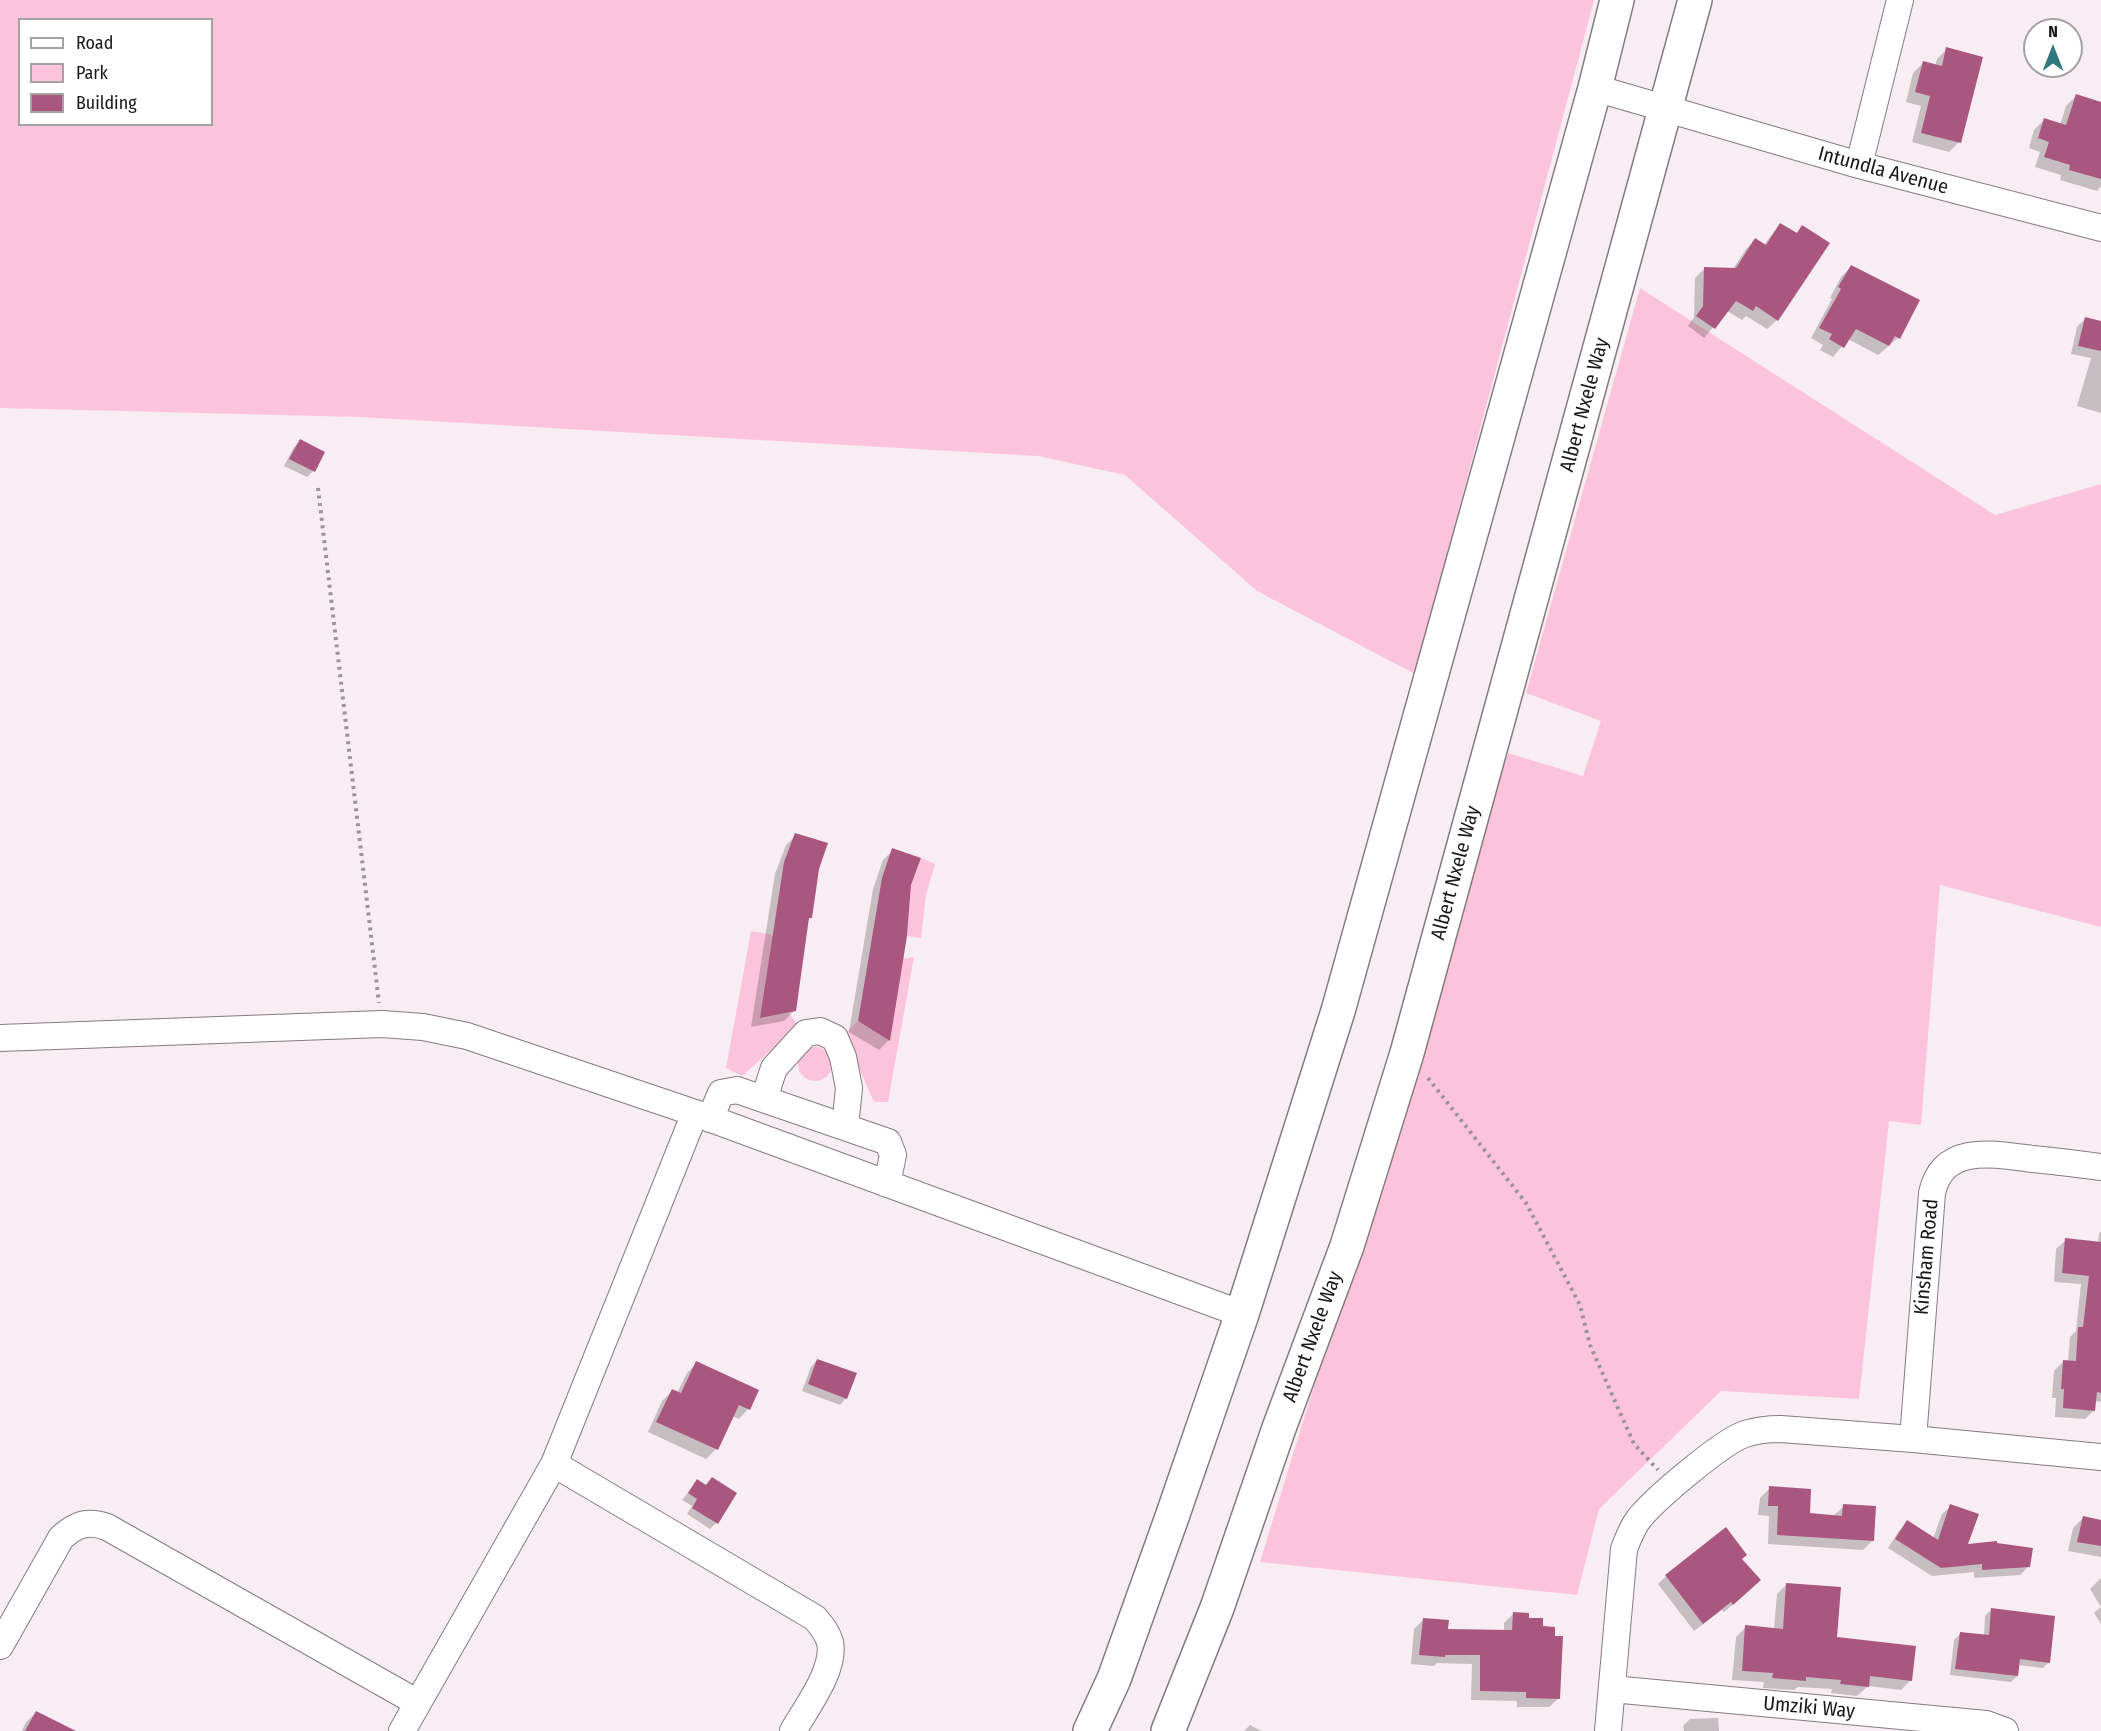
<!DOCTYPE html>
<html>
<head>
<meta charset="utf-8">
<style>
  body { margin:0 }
  #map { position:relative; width:2101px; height:1731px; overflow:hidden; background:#f8edf2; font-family:"Fira Sans Condensed",sans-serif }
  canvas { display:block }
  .legend { position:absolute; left:18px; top:18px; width:195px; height:108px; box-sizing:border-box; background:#fff; border:2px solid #a4a2a3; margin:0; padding:8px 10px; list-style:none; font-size:18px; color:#1b1719 }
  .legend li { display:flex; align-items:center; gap:12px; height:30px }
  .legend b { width:30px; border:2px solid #a4a2a3 }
  .north { position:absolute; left:2023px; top:18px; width:60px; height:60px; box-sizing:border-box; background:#fff; border:2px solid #a4a2a3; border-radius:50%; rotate:0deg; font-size:16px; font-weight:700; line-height:24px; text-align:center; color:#1b1719 }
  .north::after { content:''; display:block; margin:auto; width:21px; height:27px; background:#2f787d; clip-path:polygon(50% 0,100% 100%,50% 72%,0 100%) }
</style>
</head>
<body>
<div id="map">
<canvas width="2101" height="1731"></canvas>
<ul class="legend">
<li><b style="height:8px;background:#fff"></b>Road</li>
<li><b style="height:16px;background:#fcc4dc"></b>Park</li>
<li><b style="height:16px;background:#aa5780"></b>Building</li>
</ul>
<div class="north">N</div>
</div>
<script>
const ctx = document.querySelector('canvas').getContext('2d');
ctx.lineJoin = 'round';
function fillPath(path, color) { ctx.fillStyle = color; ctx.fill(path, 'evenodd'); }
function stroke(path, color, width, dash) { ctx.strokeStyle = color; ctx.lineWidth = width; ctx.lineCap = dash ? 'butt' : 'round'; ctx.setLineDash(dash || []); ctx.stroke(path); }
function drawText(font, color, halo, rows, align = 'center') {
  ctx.font = font + ' "Fira Sans Condensed",sans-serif'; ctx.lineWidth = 4.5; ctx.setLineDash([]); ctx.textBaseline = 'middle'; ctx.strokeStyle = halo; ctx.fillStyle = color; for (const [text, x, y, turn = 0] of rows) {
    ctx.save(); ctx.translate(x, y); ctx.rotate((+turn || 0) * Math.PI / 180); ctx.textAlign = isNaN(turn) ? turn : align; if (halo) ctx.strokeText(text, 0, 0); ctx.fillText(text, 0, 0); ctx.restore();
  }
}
const green = new Path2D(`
  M0,0H1594L1415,674L1257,591L1125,475L1038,456L359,417L0,408ZM20,20H212V124H20Z
  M1640,288L1995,515L2101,484V927L1940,885L1921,1125L1889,1121L1859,1399L1721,1391L1599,1509L1577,1595L1260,1562L1508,753L1583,776L1601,721L1526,693Z
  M921,858L935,864L926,895L921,938L907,936L911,885Z
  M751,931L773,935L761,1018L788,1013L799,1025L742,1076L726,1068Z
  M914,957L888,1102H874L844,1034L858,1021L890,1041L902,959Z
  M798 1064a17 17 0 1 1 34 0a17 17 0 1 1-34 0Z`);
const shadow = new Path2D(`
  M1947,49L1959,142L1949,152L1912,142L1921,106L1906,102L1913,73L1923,63L1935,66L1937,59Z
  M2076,96L2101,103V186L2097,191L2060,180L2061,175L2035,167L2040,152L2029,148L2034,130L2044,120L2060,125L2066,106Z
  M1780,224L1796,234L1802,227L1777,320L1767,329L1746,316L1742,320L1727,311L1704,338L1688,326L1694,317L1695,278L1705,268L1733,269L1746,249L1755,240L1764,245Z
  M1851,267L1898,338L1878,355L1848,339L1833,357L1820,350L1823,345L1811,338L1832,299L1830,298L1841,277Z
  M2085,319L2101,322V413L2077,406L2091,358L2071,354L2077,327Z
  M300,441L313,471L307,477L284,466L294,447Z
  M796,835L811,917L807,921L795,1010L784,1021L751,1027L775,874L786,845Z
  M893,850L910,885L905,936L889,1040L879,1050L849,1032L873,889L883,860Z
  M2101,1231V1402L2095,1401L2094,1410L2085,1419L2055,1417L2056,1398H2052L2054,1371L2063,1362H2068L2070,1337L2076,1331L2081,1284L2054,1282L2056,1249L2066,1240L2098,1243L2099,1234Z
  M817,1360L846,1398L840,1405L802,1391L811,1367Z
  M697,1363L748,1409L739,1419L732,1416L716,1449L706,1459L648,1432L662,1401L672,1391L677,1393L687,1373Z
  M712,1478L716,1523L710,1529L687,1514L692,1506L682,1500L697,1481L705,1486Z
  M1770,1488L1808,1515L1833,1516L1844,1506L1873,1540L1863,1550L1768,1544L1769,1516L1758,1515L1760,1498Z
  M1951,1506L1965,1545L2029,1566L2020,1575L1974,1578V1572L1932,1576L1888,1548L1899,1531L1908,1522L1933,1539L1942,1514Z
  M2083,1518L2101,1521V1557L2068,1551L2073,1528Z
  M1666,1576L1751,1589L1724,1612L1722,1610L1694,1631L1658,1584Z
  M2101,1578V1624L2094,1613L2101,1607L2090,1589Z
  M1787,1584L1835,1638L1911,1680L1901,1690L1868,1686L1857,1696L1831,1693L1832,1689L1798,1687L1794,1690L1763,1688L1764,1682L1732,1680L1736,1637L1746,1627L1774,1629L1777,1594Z
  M1991,1610L2049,1662L2043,1668L2018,1665L2017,1676L2011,1682L1950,1675L1954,1640L1960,1634L1984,1636L1985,1616Z
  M1513,1614L1528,1620L1559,1698L1549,1707H1517V1701L1471,1700L1472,1664L1437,1663L1434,1666L1411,1664L1414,1629L1423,1620L1446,1630L1504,1631V1623Z
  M36,1713L73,1731H22L26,1722Z
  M1718,1718L1719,1731H1684L1683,1726L1690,1719Z
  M1250,1725L1261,1731H1244Z`);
const building = new Path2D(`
  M1946,47L1983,57L1961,143L1921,133L1930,96L1915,92L1923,61L1942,66Z
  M2076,94L2101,102V179L2069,170L2070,165L2044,157L2049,142L2038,138L2044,118L2066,125Z
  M1780,223L1797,233L1802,225L1830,243L1778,321L1756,306L1753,311L1736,301L1715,329L1696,316L1703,306L1704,267L1736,268L1755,238L1766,245Z
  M1851,265L1920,300L1900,339L1895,336L1889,346L1856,329L1844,348L1829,339L1832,334L1819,328L1841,289L1838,287Z
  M2085,317L2101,321V351L2078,346Z
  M300,439L325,452L315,472L289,459Z
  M795,833L828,843L819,869L812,918H809L796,1011L760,1018L784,862Z
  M892,848L921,858L911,885L907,936L890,1041L858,1021L882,878Z
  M2065,1238L2101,1242V1393L2097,1392L2095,1411L2063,1408L2064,1389H2061L2063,1360L2076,1361L2078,1327H2083L2089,1276L2062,1273Z
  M817,1359L857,1373L847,1399L808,1384Z
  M696,1361L759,1390L750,1410L739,1405L718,1450L656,1422L672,1389L681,1393Z
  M712,1477L737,1493L718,1524L692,1508L697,1499L688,1493L697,1479L706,1485Z
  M1769,1486L1811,1489L1810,1513L1842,1516L1843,1504L1876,1506L1874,1541L1777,1535L1778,1506H1768Z
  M1950,1504L1979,1514L1968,1544L1997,1541V1543L2033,1548L2030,1567L1982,1570V1564L1941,1568L1895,1539L1907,1520L1938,1540Z
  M2083,1516L2101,1520V1546L2077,1542Z
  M1726,1527L1747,1555L1742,1559L1761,1580L1733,1605L1731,1602L1703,1624L1665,1575Z
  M1786,1583L1841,1587L1837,1637L1916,1646L1912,1681L1870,1676L1869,1687L1840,1684L1841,1680L1806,1677V1681L1772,1678L1773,1673L1742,1671L1745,1625L1783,1629Z
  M1991,1608L2055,1616L2050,1663L2020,1659L2018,1676L1955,1669L1960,1632L1989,1635Z
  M1513,1612L1529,1613V1618H1543V1626L1555,1627V1636H1563L1560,1699L1526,1698V1692L1480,1691V1655H1445V1657L1419,1655L1423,1618L1449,1620L1448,1629L1512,1630Z
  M36,1711L76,1731H25Z`);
const path = new Path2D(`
  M318,488L379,1003
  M1428,1078L1526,1203L1580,1305L1590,1345L1634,1444L1658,1470`);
const minor = new Path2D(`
  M1595,88L1859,165L2101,228
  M1859,165L1900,0
  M0,1038L382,1024L423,1027L467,1036L695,1113L1242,1314
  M764,1099L774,1068L806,1033L820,1031L835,1038L843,1057L849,1088L845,1127
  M710,1119L721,1093L737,1090L888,1142L893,1155L887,1184
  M1913,1439L1932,1193C1943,1143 1995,1154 2032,1159C2055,1161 2078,1164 2101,1167
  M554,1464L815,1618C821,1625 827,1632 830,1642C836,1669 806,1708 793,1731
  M0,1646L61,1538C76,1524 88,1520 107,1527L418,1703
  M1612,1689L1986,1724L2005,1731
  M402,1731L554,1464L695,1113
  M1608,1731L1624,1549C1628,1539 1632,1528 1638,1520C1652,1501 1723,1441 1745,1434C1757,1430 1768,1429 1781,1429L1913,1439L2101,1457`);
const major = new Path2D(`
  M1090,1731L1114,1679L1172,1517L1242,1314L1338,1011L1595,88L1617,0
  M1168,1731L1217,1608L1279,1428L1347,1246L1407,1053L1695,0`);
const streetNames = [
  ["Intundla Avenue",1883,171,15],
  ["Albert Nxele Way",1585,405,-75],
  ["Albert Nxele Way",1456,873,-75],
  ["Kinsham Road",1927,1257,-85],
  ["Albert Nxele Way",1313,1337,-70],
  ["Umziki Way",1809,1708,5]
];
fillPath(green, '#fcc4dc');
fillPath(shadow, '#0003');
fillPath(building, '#aa5780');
stroke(minor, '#857b7f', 28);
stroke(major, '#857b7f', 36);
stroke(path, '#9b9397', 4, [3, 4.5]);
stroke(minor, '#fff', 26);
stroke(major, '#fff', 33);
drawText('20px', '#1b1719', '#fff', streetNames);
</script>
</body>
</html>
